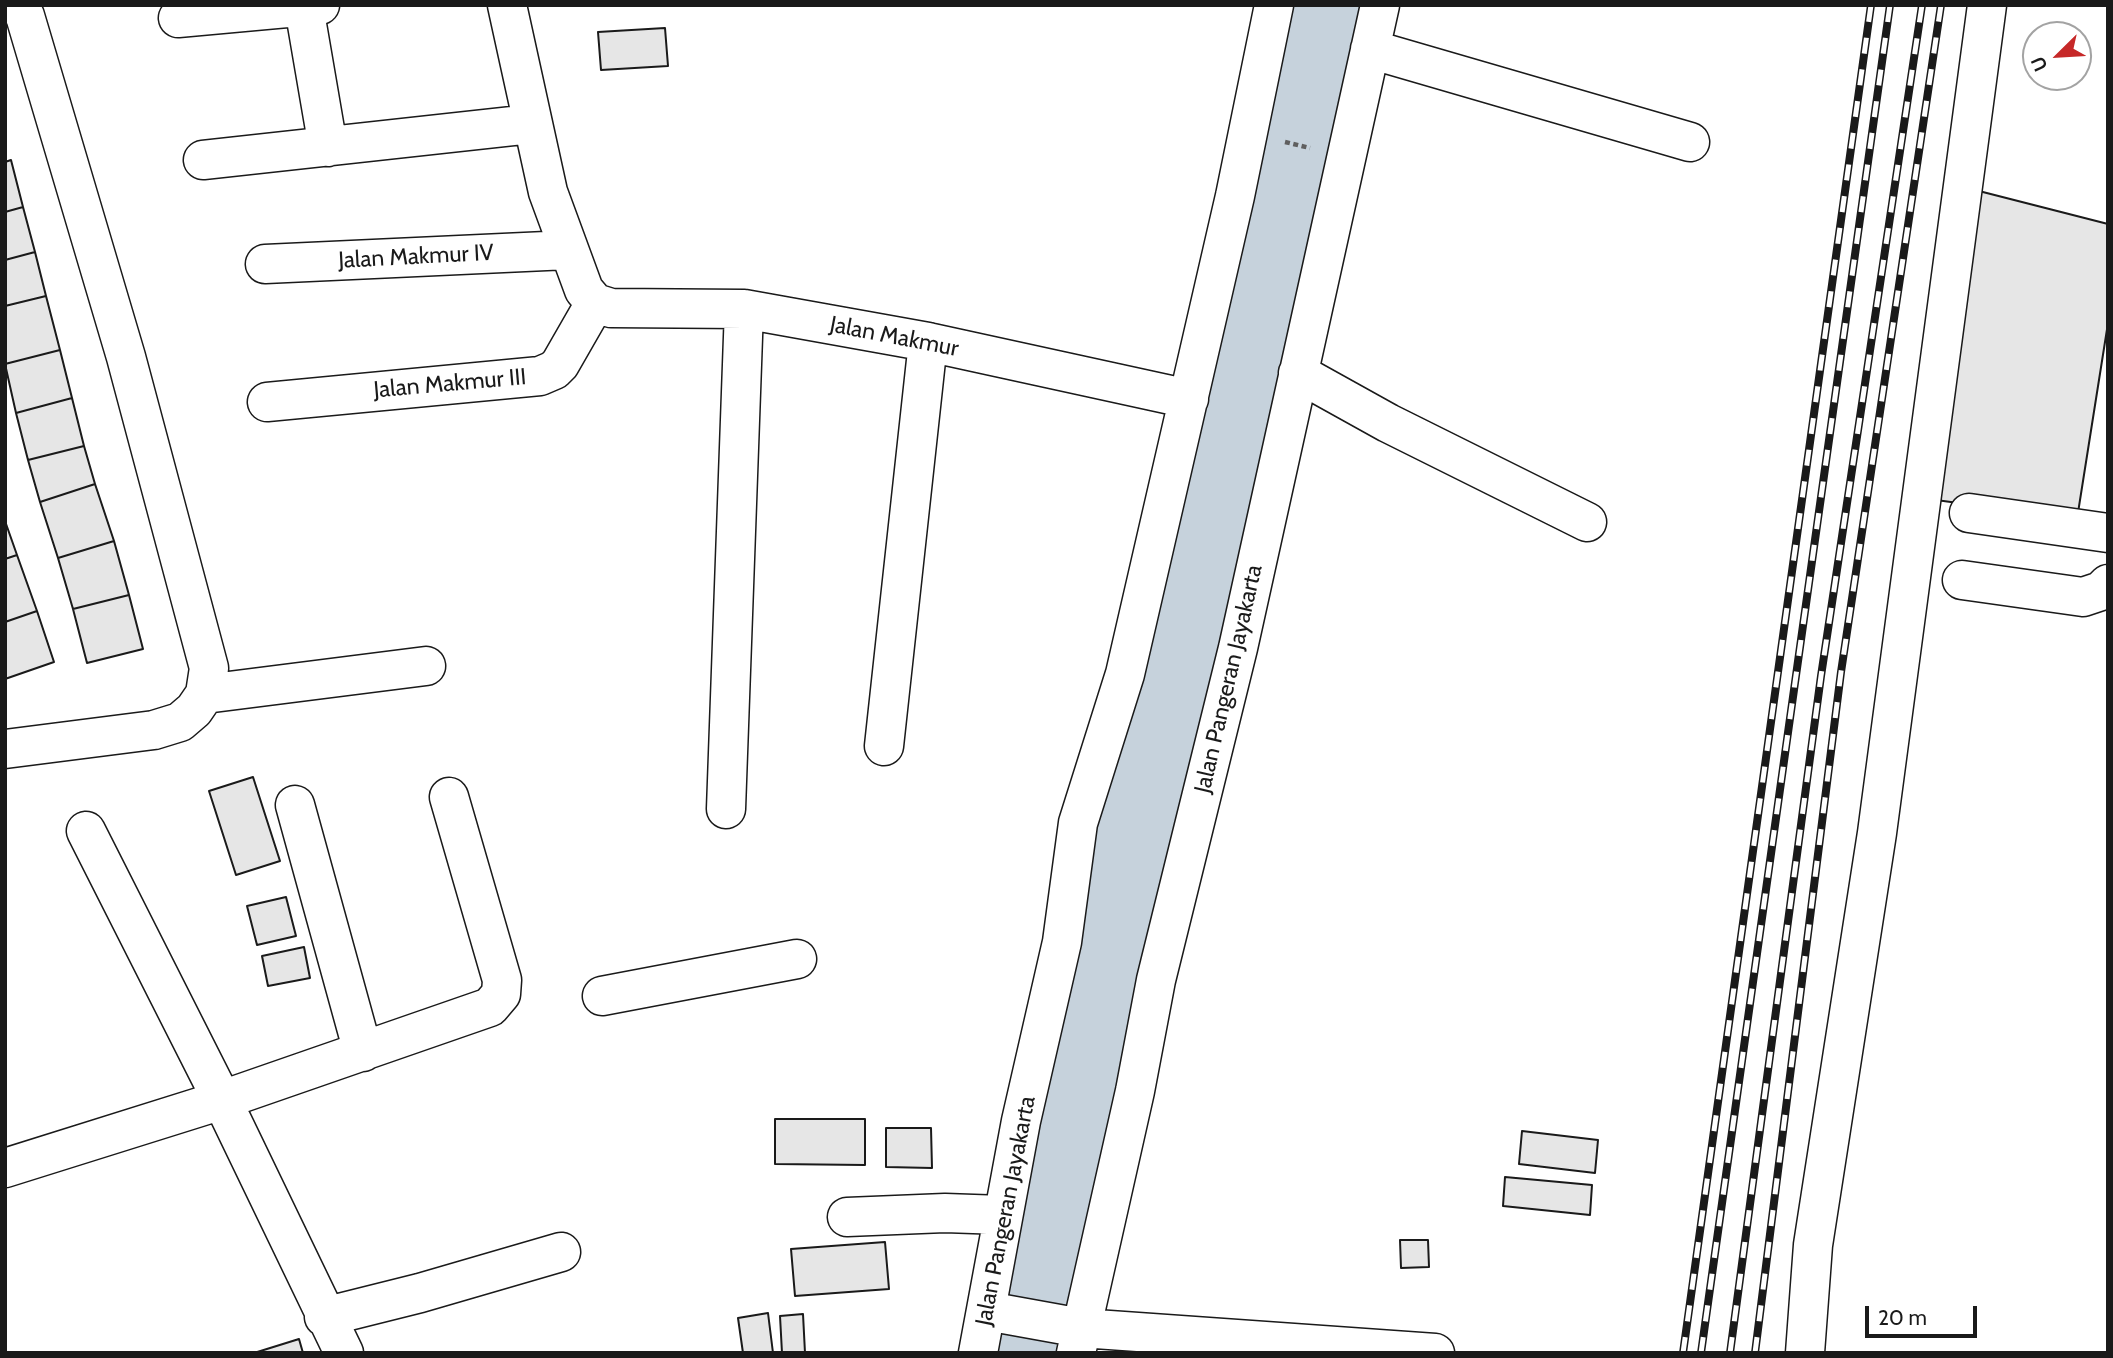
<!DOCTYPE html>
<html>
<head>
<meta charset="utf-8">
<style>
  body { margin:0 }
  #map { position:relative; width:2113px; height:1358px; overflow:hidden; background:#fff; font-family:Cabin,sans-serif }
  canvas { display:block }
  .frame { position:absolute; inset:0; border:7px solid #1a1a1a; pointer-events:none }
  .north { position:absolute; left:2022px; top:21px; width:70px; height:70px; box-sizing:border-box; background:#fff; border:2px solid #a3a3a3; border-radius:50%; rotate:246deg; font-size:19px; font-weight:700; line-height:28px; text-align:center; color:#1a1a1a }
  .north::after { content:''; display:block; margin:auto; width:24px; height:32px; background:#c62828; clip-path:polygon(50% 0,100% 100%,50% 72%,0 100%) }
  .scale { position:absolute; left:1865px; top:1306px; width:112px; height:32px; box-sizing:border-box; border:4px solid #1a1a1a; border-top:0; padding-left:9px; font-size:21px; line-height:24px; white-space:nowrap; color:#1a1a1a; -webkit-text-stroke:5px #fff; paint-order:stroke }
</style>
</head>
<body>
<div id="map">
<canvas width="2113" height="1358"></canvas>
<div class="frame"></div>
<div class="north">U</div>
<div class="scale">20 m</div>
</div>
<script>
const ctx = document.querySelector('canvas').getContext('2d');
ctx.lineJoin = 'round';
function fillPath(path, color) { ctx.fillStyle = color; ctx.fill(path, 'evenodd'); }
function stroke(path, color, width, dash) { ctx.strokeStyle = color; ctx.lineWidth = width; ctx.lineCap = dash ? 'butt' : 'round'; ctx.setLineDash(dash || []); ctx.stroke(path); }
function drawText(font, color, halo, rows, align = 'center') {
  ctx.font = font + ' Cabin,sans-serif'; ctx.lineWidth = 5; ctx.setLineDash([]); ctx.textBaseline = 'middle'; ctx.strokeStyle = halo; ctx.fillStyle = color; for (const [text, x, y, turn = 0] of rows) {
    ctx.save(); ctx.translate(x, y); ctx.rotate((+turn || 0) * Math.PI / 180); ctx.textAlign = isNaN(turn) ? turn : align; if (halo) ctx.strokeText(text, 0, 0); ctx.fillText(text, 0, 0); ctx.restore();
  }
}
const water = new Path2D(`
  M1274,5H1380L1076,1353H978Z`);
const building = new Path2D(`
  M665,28L668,66L601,70L598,32Z
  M11,160L23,207L5,212V162Z
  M1975,190L2108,224V323L2077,519L1936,500Z
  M23,207L35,252L5,260V212Z
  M35,252L46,296L5,306V260Z
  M46,296L60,350L5,364V306Z
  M60,350L72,398L16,413L5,364Z
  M72,398L84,446L28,460L16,413Z
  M84,446L95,484L40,502L28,460Z
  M95,484L114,541L58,558L40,502Z
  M5,521L17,555L5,559Z
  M114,541L129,595L73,609L58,558Z
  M17,555L37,611L5,622V559Z
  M129,595L143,649L87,663L73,609Z
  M37,611L54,662L5,679V622Z
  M253,777L280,861L236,875L209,791Z
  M286,897L296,936L257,945L247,906Z
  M304,947L310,978L268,986L262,956Z
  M775,1119H865V1165L775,1164Z
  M886,1128H931L932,1168L886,1167Z
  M1522,1131L1598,1140L1595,1173L1519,1164Z
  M1505,1177L1592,1185L1590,1215L1503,1206Z
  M1400,1240H1428L1429,1267L1401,1268Z
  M885,1242L889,1289L795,1296L791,1249Z
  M768,1313L773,1353H743L738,1318Z
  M803,1314L805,1353H782L780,1316Z
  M299,1339L303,1353H254Z`);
const path = new Path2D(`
  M1285,142L1310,148`);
const minor = new Path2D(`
  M507,5L548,192L584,290L595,303
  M304,7L328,147
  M178,18L320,5
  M1370,49L1690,142
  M203,160L531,124
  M265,264L568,250
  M595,303L611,308L744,309L928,342L1189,399
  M1298,373L1388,423L1587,522
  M267,402L540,376L554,370L560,364L595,303
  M1969,513L2108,533
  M1962,580L2083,597L2101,591L2108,584
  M205,694L426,666
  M884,746L928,342
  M5,749L154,730L180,722L194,710L205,694L209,668L126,357L25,16L18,5
  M295,805L363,1052
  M726,809L744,309
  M86,831L222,1100L344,1353
  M602,996L797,959
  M5,1168L222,1100L490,1007L501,994L502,980L449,797
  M847,1217L945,1213L1002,1215
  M987,1311L1081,1328L1435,1353
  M324,1317L420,1293L561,1252
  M978,1353L1021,1121L1062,942L1078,823L1125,674L1235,196L1274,5
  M1076,1353L1135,1091L1156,980L1238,648L1380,5
  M1805,1353L1813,1245L1877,833L1987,5`);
const rail = new Path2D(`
  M1683,1353L1871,5
  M1701,1353L1890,5
  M1730,1353L1821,676L1922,5
  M1755,1353L1841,672L1941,5`);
const streetNames = [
  ["Jalan Makmur IV",416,257,-3],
  ["Jalan Makmur",894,337,11],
  ["Jalan Makmur III",450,384,-5],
  ["Jalan Pangeran Jayakarta",1229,679,-77],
  ["Jalan Pangeran Jayakarta",1006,1211,-79]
];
fillPath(water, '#c6d2dc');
stroke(water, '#6a6a6a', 2);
fillPath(building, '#e6e6e6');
stroke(building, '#1a1a1a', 2);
stroke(minor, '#1a1a1a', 41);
stroke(path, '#5f5f5f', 4.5, [5, 3.5]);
stroke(minor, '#fff', 38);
stroke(rail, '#1a1a1a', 8);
stroke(rail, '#fff', 5, [16]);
drawText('23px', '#1a1a1a', '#fff', streetNames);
</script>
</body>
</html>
